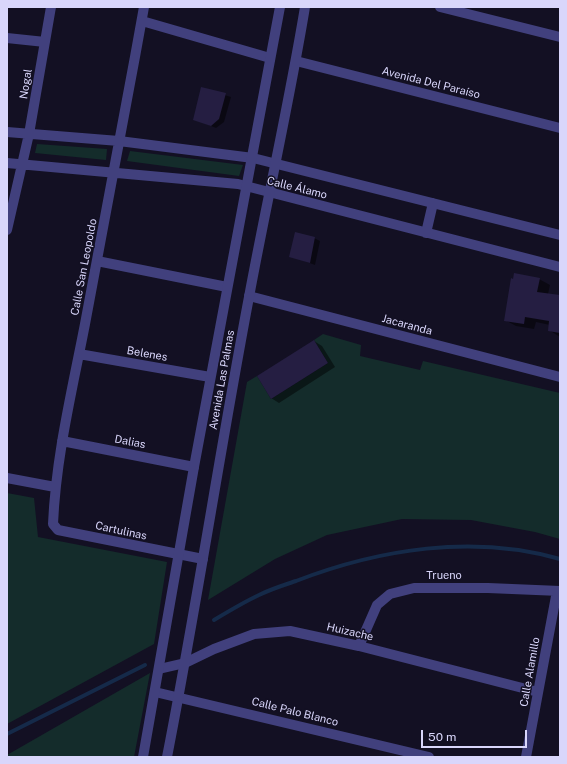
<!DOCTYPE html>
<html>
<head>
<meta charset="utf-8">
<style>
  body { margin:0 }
  #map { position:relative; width:567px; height:764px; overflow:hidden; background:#131023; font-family:"Public Sans",sans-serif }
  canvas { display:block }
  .frame { position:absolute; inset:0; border:8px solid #d9d6fb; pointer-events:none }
  .scale { position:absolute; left:421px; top:730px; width:106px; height:18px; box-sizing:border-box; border:2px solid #d9d6fb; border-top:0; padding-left:5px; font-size:12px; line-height:14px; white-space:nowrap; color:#d9d6fb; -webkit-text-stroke:3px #131023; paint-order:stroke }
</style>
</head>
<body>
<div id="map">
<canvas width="567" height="764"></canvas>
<div class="frame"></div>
<div class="scale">50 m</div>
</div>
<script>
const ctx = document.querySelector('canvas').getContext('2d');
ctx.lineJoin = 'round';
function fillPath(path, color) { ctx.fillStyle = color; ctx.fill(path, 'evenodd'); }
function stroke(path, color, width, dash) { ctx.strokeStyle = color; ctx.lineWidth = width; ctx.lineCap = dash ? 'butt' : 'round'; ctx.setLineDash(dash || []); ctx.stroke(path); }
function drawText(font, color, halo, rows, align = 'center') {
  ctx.font = font + ' "Public Sans",sans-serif'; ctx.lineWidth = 3; ctx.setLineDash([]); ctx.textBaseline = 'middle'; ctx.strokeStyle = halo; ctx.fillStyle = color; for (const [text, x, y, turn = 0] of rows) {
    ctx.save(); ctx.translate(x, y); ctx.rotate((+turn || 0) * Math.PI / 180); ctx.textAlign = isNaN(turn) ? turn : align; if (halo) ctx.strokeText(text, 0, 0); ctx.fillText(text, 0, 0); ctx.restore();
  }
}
const green = new Path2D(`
  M37,144L107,149L106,160L35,153Z
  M130,151L243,165L239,176L127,161Z
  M323,334L361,345L360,356L420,370L423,361L560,393V539L535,532L471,520L402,519L327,535L275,559L208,600L247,382L257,376L271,399L328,363L314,340Z
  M7,493L34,498L38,537L167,562L154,644L7,724Z
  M150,673L134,757H7V755Z`);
const shadow = new Path2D(`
  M202,88L231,97L224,122L216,128L194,119Z
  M314,238L320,241L315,265L291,256Z
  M539,279L550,285L548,294L560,296V337L549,330L550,325L536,322L534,329L516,326L505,320Z
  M314,341L322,346L335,367L279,403L271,398Z`);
const stream = new Path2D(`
  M214,620C229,611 244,602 259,595C271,589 284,585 296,581C379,549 473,534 560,559
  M7,734L145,665`);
const building = new Path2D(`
  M201,87L226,93L219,119L211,126L193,120Z
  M295,232L315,237L310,263L289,257Z
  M514,273L540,278L537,292L560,295V333L548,331L549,321L525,317L524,324L504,321L511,278L513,279Z
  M314,340L328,363L271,399L257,376Z`);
const minor = new Path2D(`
  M144,7C125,113 105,219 85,324C72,391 56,456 53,524L58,530L203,559
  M440,7L560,37
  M142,21L270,58
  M7,38L45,42
  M296,61L560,128
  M7,132L119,141L253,158L560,235
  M7,163L238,184L560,267
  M7,230L29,134L51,7
  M426,233L433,203
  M97,261L227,287
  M249,296L560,377
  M79,354L210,377
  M62,441L194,467
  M7,478L55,487
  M359,646L377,605L390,594L414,588H488L560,591
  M159,669L185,663L214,649L254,634L290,631L359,646L538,692
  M155,692L429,757
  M526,757L557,591`);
const tertiary = new Path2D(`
  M143,757L194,467L280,7
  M167,757C197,604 220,450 249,297C267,200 289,104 305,7`);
const streetNames = [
  ["Avenida Del Paraíso",431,83,14],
  ["Nogal",26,84,-81],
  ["Calle Álamo",297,188,14],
  ["Calle San Leopoldo",84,267,-79],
  ["Jacaranda",407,325,15],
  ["Belenes",147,354,10],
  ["Avenida Las Palmas",222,380,-80],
  ["Dalias",130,442,11],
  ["Cartulinas",121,531,12],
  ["Trueno",444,576],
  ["Huizache",350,632,13],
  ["Calle Alamillo",530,672,-80],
  ["Calle Palo Blanco",295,712,14]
];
fillPath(green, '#142c2b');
fillPath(shadow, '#0007');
stroke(stream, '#152a49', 4);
fillPath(building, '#251e42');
stroke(minor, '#41407d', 10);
stroke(tertiary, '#41407d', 10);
drawText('11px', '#d9d6fb', '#131023', streetNames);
</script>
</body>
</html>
